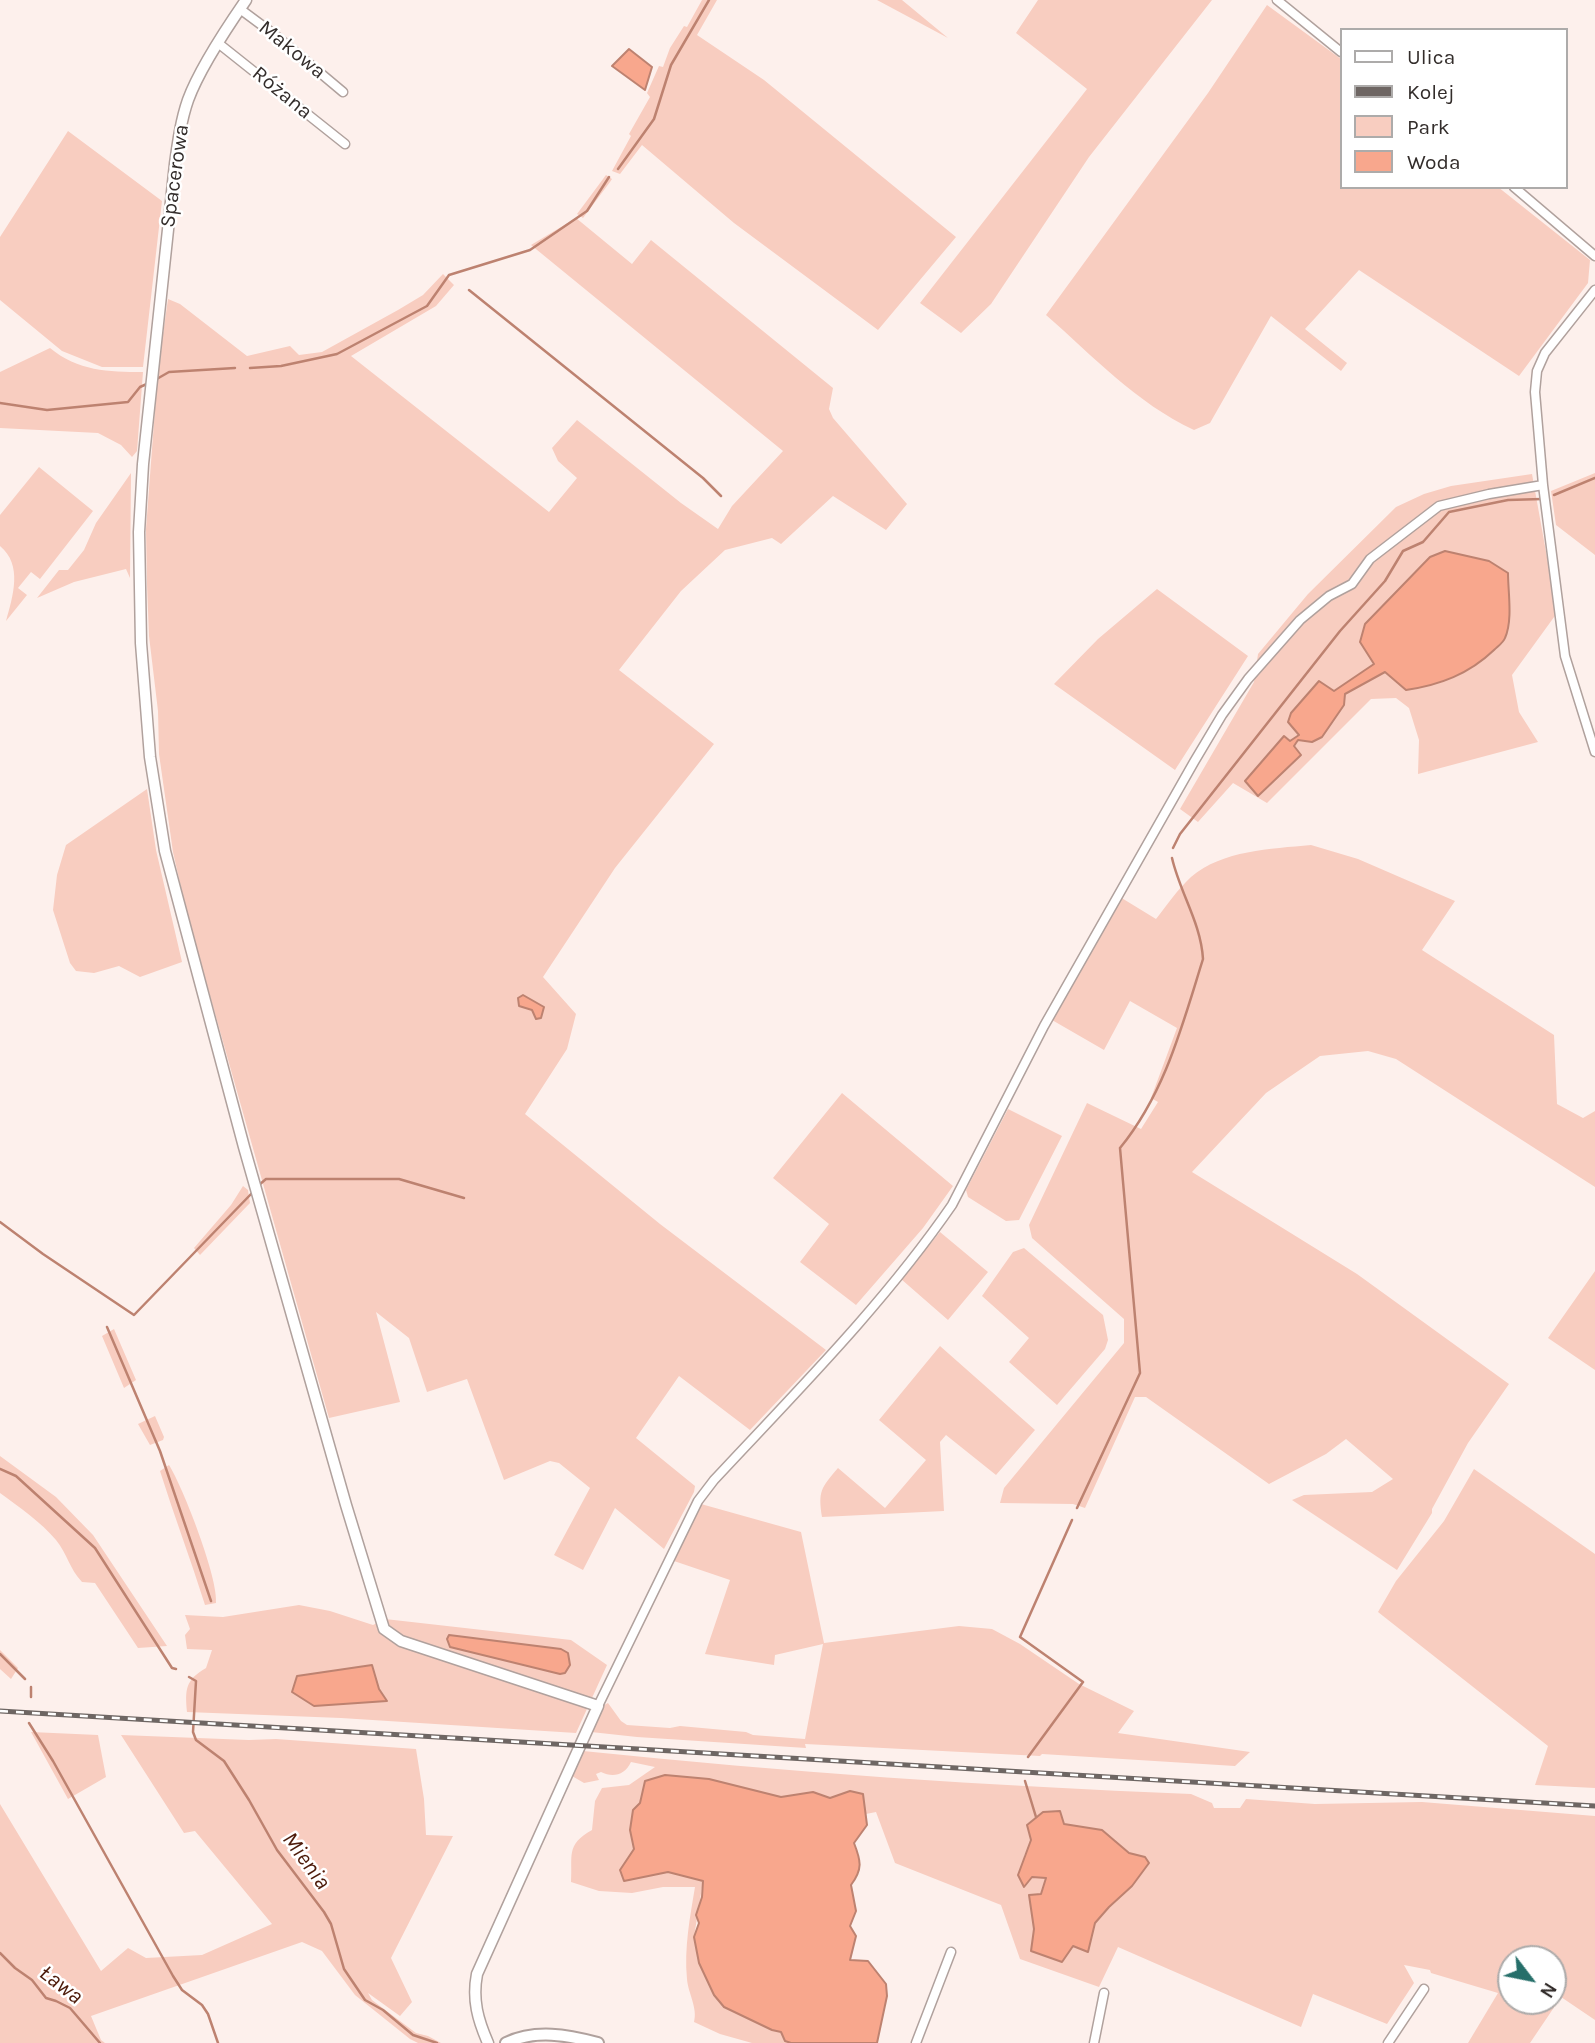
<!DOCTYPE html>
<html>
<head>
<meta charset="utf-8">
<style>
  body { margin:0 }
  #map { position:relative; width:1595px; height:2043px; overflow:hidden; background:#fdf0ec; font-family:Karla,sans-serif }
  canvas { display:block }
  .legend { position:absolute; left:1340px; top:28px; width:228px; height:161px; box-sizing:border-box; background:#fff; border:2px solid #adabaa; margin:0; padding:9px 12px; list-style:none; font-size:21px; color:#332d2b }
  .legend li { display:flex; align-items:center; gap:14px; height:35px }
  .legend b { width:35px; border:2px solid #adabaa }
  .north { position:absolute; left:1497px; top:1945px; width:70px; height:70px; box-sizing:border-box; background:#fff; border:2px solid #adabaa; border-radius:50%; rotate:122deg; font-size:19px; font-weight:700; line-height:28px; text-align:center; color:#332d2b }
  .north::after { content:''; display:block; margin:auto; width:24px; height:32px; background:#266f6a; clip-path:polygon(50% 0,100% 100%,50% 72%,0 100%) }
</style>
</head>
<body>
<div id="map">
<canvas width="1595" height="2043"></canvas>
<ul class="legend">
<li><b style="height:9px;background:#fff"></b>Ulica</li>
<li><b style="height:9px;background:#6e6663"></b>Kolej</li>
<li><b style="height:19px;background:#f8cdc0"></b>Park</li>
<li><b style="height:19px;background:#f8a78d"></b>Woda</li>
</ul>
<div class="north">N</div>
</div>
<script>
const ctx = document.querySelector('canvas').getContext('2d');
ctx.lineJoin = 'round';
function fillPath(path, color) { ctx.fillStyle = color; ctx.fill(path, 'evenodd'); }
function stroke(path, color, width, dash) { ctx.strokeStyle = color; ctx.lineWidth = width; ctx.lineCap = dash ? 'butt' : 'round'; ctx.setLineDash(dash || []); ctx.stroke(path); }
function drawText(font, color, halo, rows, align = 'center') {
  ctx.font = font + ' Karla,sans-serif'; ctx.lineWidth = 5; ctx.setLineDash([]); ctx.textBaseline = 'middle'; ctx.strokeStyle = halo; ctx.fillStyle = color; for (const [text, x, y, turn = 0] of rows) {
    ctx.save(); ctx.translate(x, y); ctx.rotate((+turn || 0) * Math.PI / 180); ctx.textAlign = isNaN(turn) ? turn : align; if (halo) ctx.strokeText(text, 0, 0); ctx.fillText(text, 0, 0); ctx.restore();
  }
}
const green = new Path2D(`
  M702,0H717L697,35L764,80L956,237L878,330L734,223L642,145L620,174L612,171L631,136L629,134L650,97L647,93L659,66L663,67L670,48L684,26L687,27Z
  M877,0H902L948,38Z
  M1038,0H1212L1089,157L991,304L961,333L920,303L1087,89L1016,33Z
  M1267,5L1341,59V187H1498L1590,260L1588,283L1519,376L1359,270L1305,329L1347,363L1341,371L1271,316L1210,423L1194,430C1136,403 1093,356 1046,315L1208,93Z
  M68,131L162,201L143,367H102L62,351L0,300V237Z
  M606,175L612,179L610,182L583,218L577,214Z
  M576,218L632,264L651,240L833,388L829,409L833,418L907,504L886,530L833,496L781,544L772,538L725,550L681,591L619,670L714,744L615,868L543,977L576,1014L567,1049L525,1114L660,1224L826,1350L750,1430L679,1376L636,1438L695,1486L694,1492L664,1549L615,1508L583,1570L554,1555L590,1488L559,1463L550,1461L504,1480L467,1379L427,1392L409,1338L376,1312L400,1402L329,1418L187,914L173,852L159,754L158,711L149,636L147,584L146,529L158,369L168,299L180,304L247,356L290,346L299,355L322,352L398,310L423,295L443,274L454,285L436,306L351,356L549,512L577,478L558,461L552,448L577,420L681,503L718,529L732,506L783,451L531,245Z
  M50,348C78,371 108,372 143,372L137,451L132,457L121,445L98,433L0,428V372Z
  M39,467L93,511L40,579L31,572L18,588L27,595L6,621C13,596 23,565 0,546V515Z
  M131,473L130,578L126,569L74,582L37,598L59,570H68L84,550L96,523Z
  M1595,473V555L1556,525L1551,491Z
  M1532,474L1557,613L1512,675L1519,712L1538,742L1418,774L1419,740L1409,708L1396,698L1371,699L1267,803L1233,783L1198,822L1180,809L1254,682L1258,654L1308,594L1396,507L1424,494L1451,486ZM1430,557L1508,625L1504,640L1487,656L1464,673L1396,680L1385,672L1345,694L1344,705L1312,742L1299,740L1294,746L1284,737L1290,742L1299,734L1319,681L1334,691L1374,664L1402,587Z
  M1157,589L1248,656L1175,770L1054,684L1098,639Z
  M147,789L156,850L182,962L140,977L119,966L94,973L76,971L70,963L53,910L57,875L66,845Z
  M1311,845L1358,859L1455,901L1422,950L1554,1035L1557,1104L1583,1118L1595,1111V1187L1396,1059L1368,1051L1320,1056L1266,1093L1192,1172L1357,1274L1509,1384L1468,1443L1432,1509V1513L1397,1570L1292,1500L1304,1495L1372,1492L1393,1479L1346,1439L1326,1454L1269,1484L1146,1397H1135L1085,1508L1073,1504L1000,1503L1004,1488L1124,1343V1319L1032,1238L1029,1225L1087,1103L1141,1129L1158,1102L1151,1098L1177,1028L1130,1001L1104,1050L1052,1020L1120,897L1156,919C1167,905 1178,889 1191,877C1223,850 1270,849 1311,845Z
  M842,1093L953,1186L923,1228L856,1305L800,1262L829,1224L773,1178Z
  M1008,1109L1062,1136L1019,1220L1006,1221L968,1197L966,1190Z
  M243,1186L248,1190L250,1203L200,1255L194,1248L231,1205Z
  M940,1232L988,1272L948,1320L901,1279Z
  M1024,1248L1103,1315L1108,1340L1105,1349L1057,1405L1009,1362L1029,1338L982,1296L1013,1252Z
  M1595,1271V1370L1548,1338Z
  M114,1329L136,1380L124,1388L102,1336Z
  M940,1346L1035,1430L996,1475L946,1435L940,1442L944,1511L822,1517C818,1491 821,1488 838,1468L885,1508L926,1460L879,1420Z
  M155,1416L164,1437L163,1440L150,1445L138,1424Z
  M0,1456L56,1497L93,1535L167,1646L138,1648L95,1583L82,1582C69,1568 68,1555 56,1540C41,1522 19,1507 0,1493Z
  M169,1465C183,1487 219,1580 216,1603L205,1605C191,1560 174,1516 160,1471Z
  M1474,1469L1595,1554V1788L1535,1785L1548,1746L1378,1612L1396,1581L1444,1521Z
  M701,1504L801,1532L824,1643L959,1626L992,1629L1020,1644L1079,1684L1134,1711L1118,1733L1250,1752L1235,1766L1042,1754L1040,1756L805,1744L806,1748L637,1737L591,1732L602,1706L608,1703L621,1721L627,1725L670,1728L680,1726L746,1732L753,1735L805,1739L823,1644L775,1655L774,1665L705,1654L730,1580L674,1561Z
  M299,1605L330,1611L373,1625L385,1619L571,1640L607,1665L576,1733L341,1718L187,1712C185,1690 185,1680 206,1668L212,1650L187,1649L185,1635L190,1629L185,1615L223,1617Z
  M0,1650L18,1668L11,1679L0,1669Z
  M31,1732L98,1735L106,1777L68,1799Z
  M121,1735L249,1740L276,1739L416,1749L424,1799L426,1835L453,1836L391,1958L412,2002L400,2016L368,1993L372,2000L416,2033L428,2036L441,2043H418L410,2039L355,1995L322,1951L302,1942L91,2016L101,2040L105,2043H0V1804L101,1971L128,1948L146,1958L202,1955L272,1924L195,1831L184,1833Z
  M583,1751C785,1772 988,1786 1191,1794L1212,1803L1214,1808H1240L1246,1799L1315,1804L1422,1802L1595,1816V2020L1561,1997L1530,2043H1468L1498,1993L1431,1973L1430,1970L1404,1965L1414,1983L1387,2024L1313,1994L1301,2027L1118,1947L1099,1987L1020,1959L1001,1905L895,1863L876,1812L866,1814L863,1794L850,1791L830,1798L813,1792L781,1797L743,1787L640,1803L630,1830L634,1849L621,1870L623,1880L668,1872L703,1881L694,1937L699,1963L714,1995L737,2013L772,2030L781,2032L785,2041L791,2043H752L720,2034L694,2022C698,2008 688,1993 687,1979C684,1948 690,1917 695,1887H663L632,1893L599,1891L571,1882C573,1856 565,1845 592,1830L595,1801L602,1788L629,1785L655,1767L631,1762C625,1775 613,1778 601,1772L596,1774L599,1780L584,1783L572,1776ZM1043,1812L1064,1824L1102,1830L1129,1853L1145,1857L1132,1886L1109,1907L1073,1946L1031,1950L1034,1929L1030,1895L1041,1894L1046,1878L1032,1877L1024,1856L1032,1840L1027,1824ZM1511,1959H1553V2001H1511Z`);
const water = new Path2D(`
  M629,49L652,67L645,90L612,66Z
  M1445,551L1489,561L1508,573C1508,592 1513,620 1505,638C1503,643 1498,646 1494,650C1469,674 1440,685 1406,690L1385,672L1345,694L1344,705L1322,737L1312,742L1298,740L1294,746L1301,755L1258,796L1245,781L1284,736L1290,741L1299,735L1288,722L1291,713L1319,681L1334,691L1374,664L1360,642L1365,624L1430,557Z
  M523,995L544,1007L541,1018L536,1019L532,1010L519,1006L518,998Z
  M449,1635L561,1649L568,1653L570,1665L565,1673L560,1674L450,1647L447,1639Z
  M372,1665L379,1689L387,1701L314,1706L292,1692L297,1676Z
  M665,1775L709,1779L781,1797L813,1792L830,1798L850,1791L863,1794L867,1825L854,1843C861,1861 863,1869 851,1885L856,1911L850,1926L856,1936L850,1960L868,1961L886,1984L887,1996L877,2043H791L785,2041L781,2032L772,2030L724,2007L714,1995L699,1963L694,1937L699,1923L696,1915L702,1897L703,1881L668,1872L624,1881L620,1870L634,1849L630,1830L633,1810L640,1803L645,1781Z
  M1060,1811L1064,1824L1102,1830L1129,1853L1145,1857L1149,1863L1132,1886L1109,1907L1095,1923L1088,1952L1073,1946L1062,1962L1031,1951L1034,1929L1029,1895L1041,1894L1046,1878L1032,1877L1024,1887L1018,1875L1031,1840L1027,1825L1043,1812Z`);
const stream = new Path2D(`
  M618,169L654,119L671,65L709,0
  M469,290L703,478L721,496
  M250,368L281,366L337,354L427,306L449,275L530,250L587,211L609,177
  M155,380L169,372L235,368
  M0,403L47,410L128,402L140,387L149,383
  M1554,495L1595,478
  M1173,848L1180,834L1340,631L1385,581L1403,551L1423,542L1449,512L1508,500L1542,499
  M259,1185L266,1179H399L464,1198
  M0,1222L43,1254L134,1315L252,1193
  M107,1327L160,1451L211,1601
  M0,1469L16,1476L95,1548L172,1668L176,1669
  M1077,1508L1140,1373L1120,1148C1165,1093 1182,1026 1203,959C1201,923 1180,893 1172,858
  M0,1654L25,1679
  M189,1677L196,1681L193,1732L196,1740L224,1761L249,1800L277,1850L324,1912L331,1924L344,1969L365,2000L383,2010L413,2035L437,2043
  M31,1687V1697
  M29,1723L53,1761L173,1976L182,1990L202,2005L208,2014L218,2043
  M1028,1757L1083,1682L1020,1637L1072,1520
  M1025,1781L1036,1817
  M0,1953L15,1968L32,1980L46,1998L56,2001L70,2008L100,2043`);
const minor = new Path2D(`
  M1277,0L1341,52
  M240,9L275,35L343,92
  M218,43L345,144
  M1514,187L1595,256
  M1595,290L1545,353L1537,371L1535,392L1543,485L1565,656L1595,752
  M598,1706L698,1501L714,1480C796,1392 883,1305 952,1205L1044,1026L1194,762L1222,715L1248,679L1300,620L1329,596L1352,584L1370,559L1439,506L1489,494L1543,485
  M916,2043L951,1952
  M1094,2043L1104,1993
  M1388,2043L1424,1989`);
const tertiary = new Path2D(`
  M246,0C228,26 199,70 188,100C181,120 178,142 175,164L143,464L139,532L141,643L150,757L165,851L244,1147L346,1505L384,1629L401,1641L598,1706L477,1974C472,2000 478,2020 488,2043`);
const secondary = new Path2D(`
  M506,2043C536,2029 567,2035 598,2043`);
const rail = new Path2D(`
  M0,1711L1595,1806`);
const streetNames = [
  ["Makowa",292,50,39],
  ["Różana",282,93,39],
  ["Spacerowa",175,176,-82]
];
const waterNames = [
  ["Mienia",306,1861,54],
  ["Ława",61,1985,38]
];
fillPath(green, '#f8cdc0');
fillPath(water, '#f8a78d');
stroke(water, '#bd8270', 2);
stroke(stream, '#bd8270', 2.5);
stroke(minor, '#b0a19d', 11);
stroke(tertiary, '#b0a19d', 13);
stroke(secondary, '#b0a19d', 14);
stroke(minor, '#fff', 8);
stroke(tertiary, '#fff', 10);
stroke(secondary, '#fff', 10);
stroke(rail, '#6e6663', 5);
stroke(rail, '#fff', 2.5, [8]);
drawText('21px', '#332d2b', '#fff', streetNames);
drawText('italic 23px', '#4d1b0a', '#fff', waterNames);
</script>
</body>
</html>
